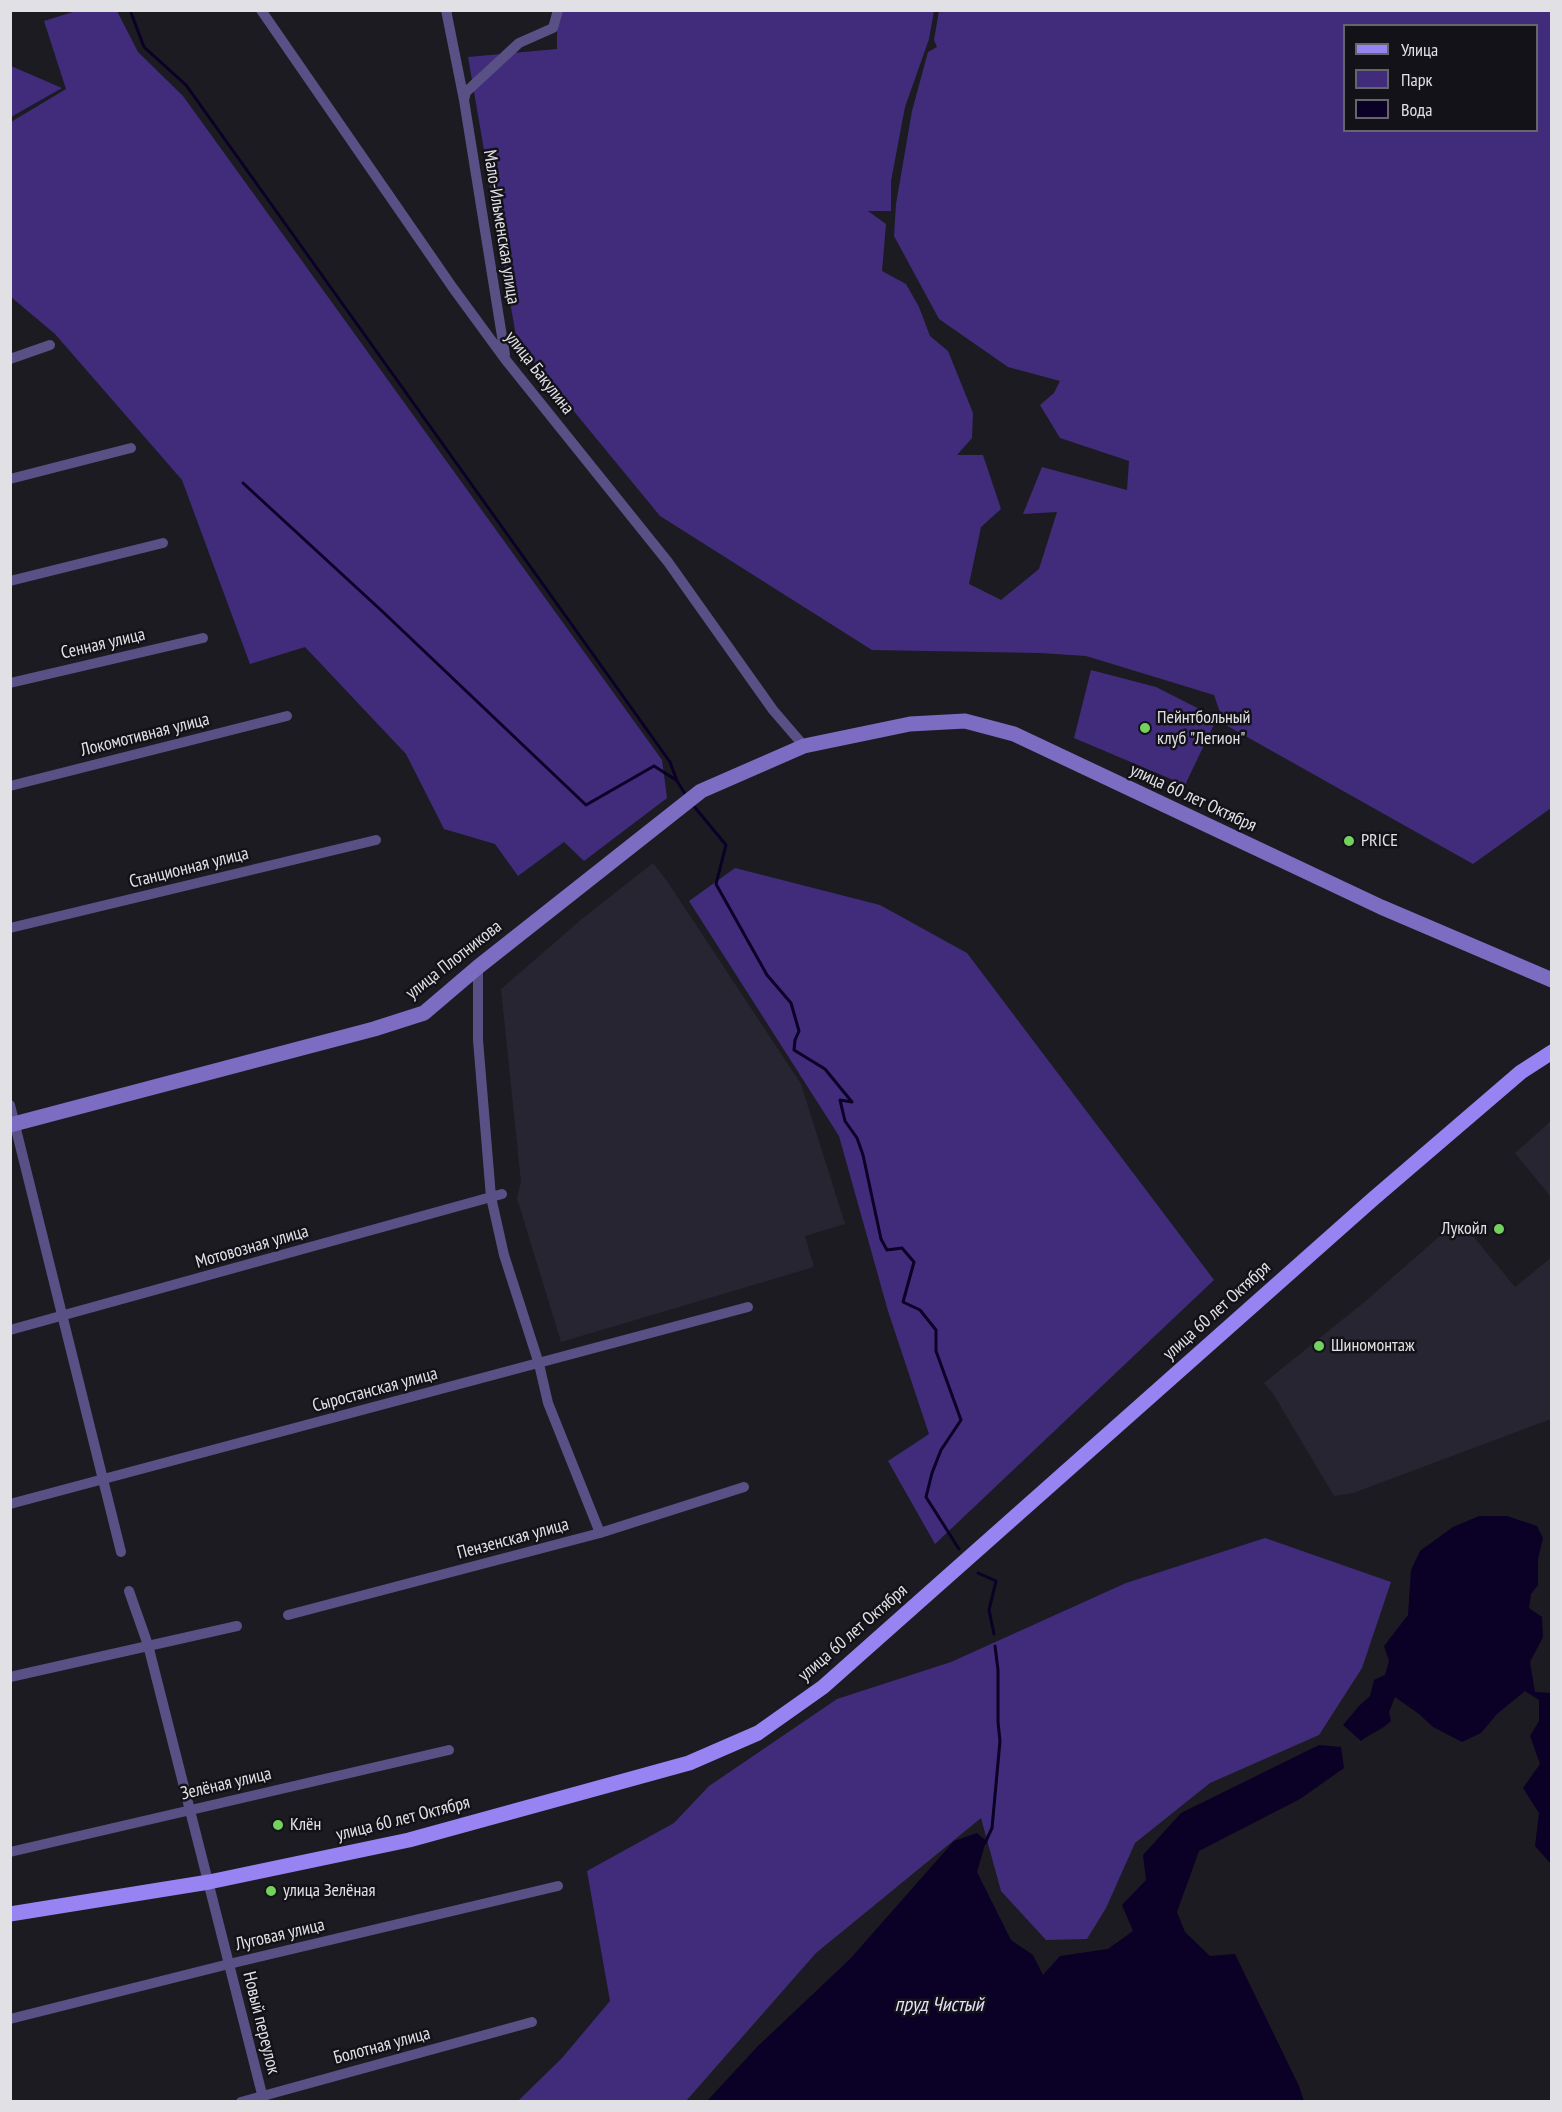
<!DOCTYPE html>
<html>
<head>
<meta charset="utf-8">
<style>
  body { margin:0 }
  #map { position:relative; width:1562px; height:2112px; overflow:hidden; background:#1c1b22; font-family:"PT Sans Narrow",sans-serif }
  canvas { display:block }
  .frame { position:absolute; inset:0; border:12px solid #e1e1e5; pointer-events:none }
  .legend { position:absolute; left:1343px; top:24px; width:195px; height:108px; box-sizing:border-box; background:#131218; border:2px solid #65656a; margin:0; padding:8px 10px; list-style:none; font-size:18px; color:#e1e1e5 }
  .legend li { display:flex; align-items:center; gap:12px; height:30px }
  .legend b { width:30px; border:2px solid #65656a }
</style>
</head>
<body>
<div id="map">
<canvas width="1562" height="2112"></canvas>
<div class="frame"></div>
<ul class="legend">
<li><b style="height:8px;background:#9883f3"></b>Улица</li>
<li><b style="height:16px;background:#402c7b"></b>Парк</li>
<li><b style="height:16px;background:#0b0026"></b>Вода</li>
</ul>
</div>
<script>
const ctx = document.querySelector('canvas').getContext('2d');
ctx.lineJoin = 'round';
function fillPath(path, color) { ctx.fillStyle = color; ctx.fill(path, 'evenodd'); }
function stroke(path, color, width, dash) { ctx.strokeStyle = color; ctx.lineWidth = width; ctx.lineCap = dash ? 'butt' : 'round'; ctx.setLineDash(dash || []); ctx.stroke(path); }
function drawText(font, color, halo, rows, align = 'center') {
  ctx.font = font + ' "PT Sans Narrow",sans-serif'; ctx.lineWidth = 5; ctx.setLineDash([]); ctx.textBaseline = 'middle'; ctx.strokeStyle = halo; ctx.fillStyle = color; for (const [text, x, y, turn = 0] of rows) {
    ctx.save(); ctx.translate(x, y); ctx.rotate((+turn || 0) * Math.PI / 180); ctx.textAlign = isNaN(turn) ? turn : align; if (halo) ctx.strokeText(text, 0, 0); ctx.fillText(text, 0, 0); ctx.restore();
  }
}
const built = new Path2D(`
  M653,863L667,881L801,1084L845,1224L805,1236L814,1267L561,1342L517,1198L521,1182L501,989L583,918Z
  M1551,1121V1197L1515,1153Z
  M1457,1224L1464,1225L1515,1287L1551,1258V1419L1353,1493L1334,1496L1274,1395L1264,1383L1368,1299L1450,1227Z`);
const green = new Path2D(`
  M79,10L117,11L138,52L183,96L662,760L667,798L584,861L564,842L518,876L495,844L444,829L406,754L305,647L250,664L182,480L55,334L11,297V122L66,89L44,21Z
  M557,11H934L929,39L905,107L891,181V211H868L886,224L882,271L906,284L919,307L930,336L948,351L973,413L972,438L957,455H983L1001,509L981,527L969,584L1001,600L1039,569L1057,512L1023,514L1042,467L1127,490L1129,461L1060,438L1040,405L1054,393L1060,381L1008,367L939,319L894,236L896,204L912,111L928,52L937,47L934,40L939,11H1551V808L1473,864L1224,724L1214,695L1086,656L1040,653L872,650L660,516L517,342L468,57L557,49ZM1344,26H1536V130H1344Z
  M11,66L62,88L11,117Z
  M1091,670L1156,687L1217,718L1185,785L1074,738Z
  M735,868L880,905L967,953L1214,1280L935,1544L888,1461L929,1434L888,1311L839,1136L689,901Z
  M1265,1538L1391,1582L1362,1668L1319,1735L1210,1783L1135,1843L1106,1908L1087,1939L1046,1940L1001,1891L981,1818L816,1953L686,2101H518L562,2058L610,2001L587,1871L674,1823L709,1786L837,1699L951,1662L1126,1583Z`);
const water = new Path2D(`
  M1479,1516H1507L1537,1526L1543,1538L1538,1559V1585L1531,1594L1529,1608L1542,1617L1543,1637L1530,1662L1535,1692L1551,1693V1864L1535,1846L1539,1813L1523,1788L1540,1764L1530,1736L1539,1721V1700L1525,1691L1497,1714L1481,1733L1462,1742L1433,1727L1419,1714L1395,1697L1389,1712L1391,1721C1382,1730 1371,1733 1361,1741L1343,1725L1359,1706L1370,1696L1374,1680L1385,1675L1389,1661L1384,1646L1408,1615L1411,1570L1420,1551L1453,1527Z
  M1319,1745L1341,1747L1344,1768L1300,1799L1199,1851L1177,1912L1185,1932L1210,1956L1235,1954L1299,2086L1304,2101H707L757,2047L850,1959L954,1841L977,1833L986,1841L977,1872L1011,1940L1033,1955L1043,1975L1060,1956L1108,1949L1133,1931L1122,1905L1146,1880L1143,1855L1181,1813Z`);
const stream = new Path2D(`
  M130,10L144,47L186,85L670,762L677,781L687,797
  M243,483L383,612L586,805L654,766L676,780
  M693,805L726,845L716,884L767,975L791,1003L799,1031L795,1040L794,1050L825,1069L852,1102L840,1100L845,1121L857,1138L863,1155L881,1239L887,1250L902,1248L914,1262L903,1302L920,1310L936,1330V1351L961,1420L941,1450L932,1473L926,1497L959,1549
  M978,1573L996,1581L989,1610L994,1634
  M985,1843L992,1828L1000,1741L998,1722V1670L995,1646`);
const street = new Path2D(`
  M261,10L453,288L505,359L668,562L773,710L804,746
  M446,10L464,100L505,355
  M464,100L466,92L519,43L553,28L558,10
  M10,359L50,345
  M10,479L131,448
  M10,581L163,543
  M10,683L203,638
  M10,786L287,716
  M10,928L376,840
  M478,967V1040L491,1197L504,1255L539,1364L548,1403L600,1533
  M10,1105L121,1552
  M10,1330L502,1194
  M10,1504L748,1307
  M129,1591L148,1645L264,2102
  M288,1615L600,1533L744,1487
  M10,1677L237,1626
  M10,1852L449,1750
  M10,2019L229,1964L558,1886
  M241,2102L532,2022`);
const secondary = new Path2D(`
  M10,1125L374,1029L424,1013L478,967L701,791L804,746L910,724L965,721L1014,734L1381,907L1552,980`);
const primary = new Path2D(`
  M10,1914L209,1882L409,1840L689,1763L758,1733L823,1687L1373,1199L1521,1072L1552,1052`);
const markers = [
  [1145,728,6,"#73d25d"],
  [1349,841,6,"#73d25d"],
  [1499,1229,6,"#73d25d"],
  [1319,1346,6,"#73d25d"],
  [278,1825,6,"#73d25d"],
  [271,1891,6,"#73d25d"]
];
const streetNames = [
  ["Мало-Ильменская улица",501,227,81],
  ["улица Бакулина",539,373,52],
  ["Сенная улица",103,644,-13],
  ["Локомотивная улица",145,735,-14],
  ["улица 60 лет Октября",1193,798,25],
  ["Станционная улица",189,868,-14],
  ["улица Плотникова",454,960,-38],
  ["Мотовозная улица",252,1247,-16],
  ["улица 60 лет Октября",1217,1311,-42],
  ["Сыростанская улица",375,1390,-15],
  ["Пензенская улица",513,1539,-15],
  ["улица 60 лет Октября",853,1633,-41],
  ["Зелёная улица",226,1784,-13],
  ["улица 60 лет Октября",403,1819,-14],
  ["Луговая улица",280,1935,-13],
  ["Новый переулок",261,2023,76],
  ["Болотная улица",382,2046,-15]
];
const poiNames = [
  ["Пейнтбольный",1157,718],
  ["клуб \"Легион\"",1157,739],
  ["PRICE",1361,841],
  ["Лукойл",1487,1229,"right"],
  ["Шиномонтаж",1331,1346],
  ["Клён",290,1825],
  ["улица Зелёная",283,1891]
];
const waterNames = [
  ["пруд Чистый",939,2005]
];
fillPath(built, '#272531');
fillPath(green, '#402c7b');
fillPath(water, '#0b0026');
stroke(stream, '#0b0026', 3);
stroke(street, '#595186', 10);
stroke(secondary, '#7c6dc3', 15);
stroke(primary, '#9883f3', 15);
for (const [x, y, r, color] of markers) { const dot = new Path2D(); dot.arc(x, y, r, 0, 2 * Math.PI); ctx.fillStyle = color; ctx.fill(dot); stroke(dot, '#131218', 2); }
drawText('18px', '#e1e1e5', '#131218', streetNames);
drawText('18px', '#e1e1e5', '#131218', poiNames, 'left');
drawText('italic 20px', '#e3e1f8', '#131218', waterNames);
</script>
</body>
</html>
